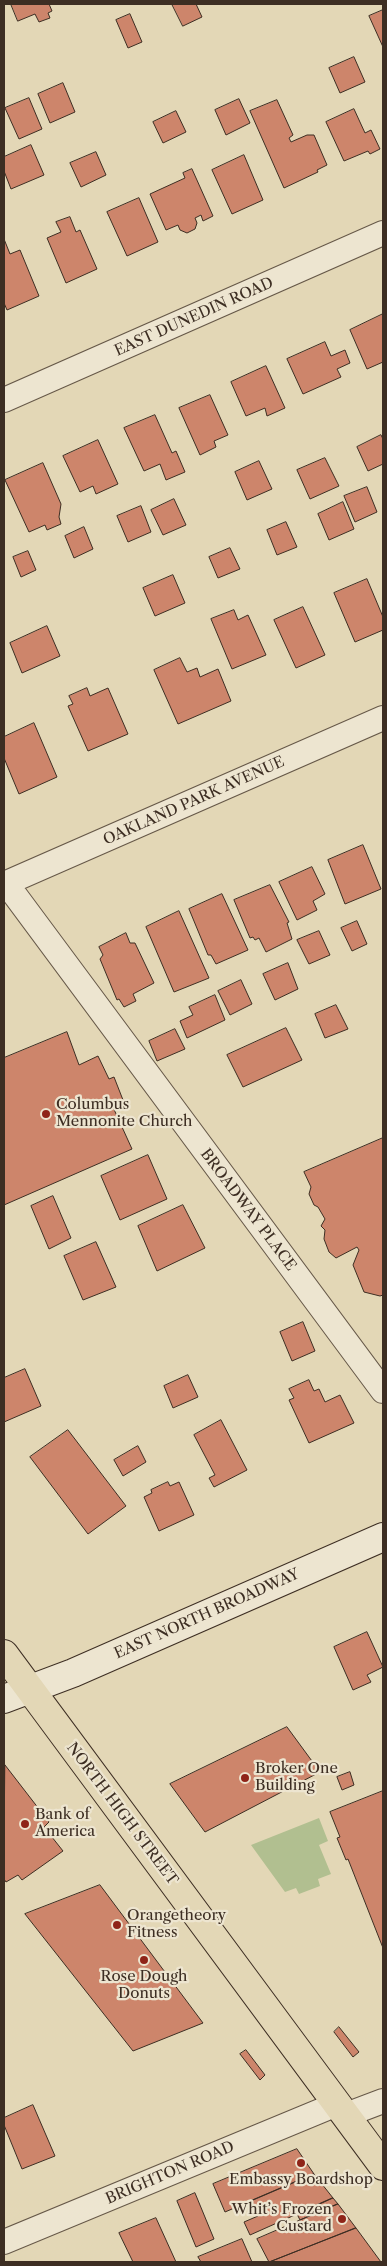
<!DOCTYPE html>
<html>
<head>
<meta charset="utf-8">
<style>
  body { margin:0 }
  #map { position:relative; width:387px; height:2266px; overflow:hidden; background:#e3d7b6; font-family:"Libre Caslon Text",serif }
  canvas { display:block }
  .frame { position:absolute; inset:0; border:5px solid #3d2e23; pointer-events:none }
</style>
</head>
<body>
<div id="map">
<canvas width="387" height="2266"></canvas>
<div class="frame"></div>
</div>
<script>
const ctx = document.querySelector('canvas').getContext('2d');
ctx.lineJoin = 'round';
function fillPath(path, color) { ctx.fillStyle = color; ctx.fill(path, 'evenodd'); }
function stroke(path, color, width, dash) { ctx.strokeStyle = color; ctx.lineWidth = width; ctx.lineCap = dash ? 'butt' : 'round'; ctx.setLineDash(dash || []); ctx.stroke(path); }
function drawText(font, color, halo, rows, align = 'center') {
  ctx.font = font + ' "Libre Caslon Text",serif'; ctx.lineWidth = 4.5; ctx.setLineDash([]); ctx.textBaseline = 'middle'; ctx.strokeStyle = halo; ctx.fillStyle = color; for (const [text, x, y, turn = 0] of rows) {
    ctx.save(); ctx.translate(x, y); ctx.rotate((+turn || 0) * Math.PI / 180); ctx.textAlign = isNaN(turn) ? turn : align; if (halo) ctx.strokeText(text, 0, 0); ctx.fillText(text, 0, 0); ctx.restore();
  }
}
const green = new Path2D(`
  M319,1818L328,1841L319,1845L331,1874L318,1879L320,1886L299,1894L296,1888L285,1892L251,1845Z`);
const building = new Path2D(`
  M11,4H49L52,11L48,13L50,18L39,22L35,14L18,21Z
  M172,4H196L202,17L183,26Z
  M383,10V47L369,16Z
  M130,14L142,42L128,48L116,20Z
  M354,57L365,82L340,93L329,68Z
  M63,83L75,112L50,123L38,94Z
  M29,98L42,129L19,139L5,108Z
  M239,99L250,123L226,135L215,110Z
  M277,100L293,135L289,138L291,142L307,135H314L327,165L317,170L318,172L284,188L250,111Z
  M354,109L365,133L371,130L380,149L370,154L368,151L344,161L326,122Z
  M176,111L186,132L163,143L153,122Z
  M31,145L44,175L11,189L4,171V157Z
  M96,152L106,175L81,187L70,163Z
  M244,155L263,200L232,214L212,170Z
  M192,169L213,216L203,221L201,215L195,218L197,223L195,229L187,233L180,230L178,225L166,230L150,194L185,178L183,173Z
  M139,198L158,242L127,256L107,212Z
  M70,217L76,232L80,230L97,269L66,283L47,238L61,232L56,222Z
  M4,239L10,254L20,250L39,296L7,310L4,303Z
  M383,314V362L367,369L350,330Z
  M325,342L331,356L345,350L350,363L337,369L341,377L303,394L287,359Z
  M266,366L285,408L267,416L265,408L246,416L231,382Z
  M210,395L228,435L214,441L216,447L200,455L179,408Z
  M155,415L172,453L176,451L185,472L166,480L160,464L144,471L124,428Z
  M381,435L383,439V464L368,471L357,447Z
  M98,440L118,484L96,494L93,486L80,492L63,456Z
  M325,458L339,486L310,499L297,470Z
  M259,461L272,489L247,500L235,472Z
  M43,463L61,504L59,517L61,524L47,530L45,525L29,532L5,480Z
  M367,487L377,512L355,522L344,496Z
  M174,499L186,525L163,535L151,510Z
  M343,502L354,529L329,540L318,514Z
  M141,506L151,532L128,542L117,516Z
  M286,522L297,547L277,555L267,530Z
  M84,527L93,549L74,558L65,536Z
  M230,548L240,569L218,578L209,557Z
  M28,551L36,570L21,577L13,557Z
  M173,575L185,603L155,616L143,588Z
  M367,579L383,617V630L355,642L334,593Z
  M303,607L325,655L296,668L274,620Z
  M234,610L238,620L248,615L266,655L232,669L211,619Z
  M47,626L60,656L22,673L10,643Z
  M180,658L187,672L197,668L200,677L218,669L231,701L178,724L154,670Z
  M87,688L90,696L108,688L128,734L88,751L68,706L73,704L69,696Z
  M34,723L57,777L19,794L4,758V737Z
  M363,845L381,889L345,904L328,860Z
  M312,867L325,894L313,901L317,910L297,920L279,882Z
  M270,885L289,922L287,923L292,939L266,952L259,938L255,940L253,937L250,938L234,900Z
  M222,894L248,950L216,964L211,955H208L189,909Z
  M179,911L209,978L174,992L146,927Z
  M357,921L367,944L352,951L341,928Z
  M319,931L330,955L309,964L297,940Z
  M126,933L130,943H135L154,983L133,994L136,1001L124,1007L119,999L117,1000L100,959L103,955L99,947Z
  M288,963L298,989L275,1000L263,974Z
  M241,980L252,1004L230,1015L218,991Z
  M215,995L225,1020L187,1038L180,1021L193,1015L189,1007Z
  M336,1005L348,1029L325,1038L315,1014Z
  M286,1028L302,1060L243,1087L227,1055Z
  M175,1029L185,1049L157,1061L149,1041Z
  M67,1032L79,1065L98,1056L109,1079L114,1077L123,1100L112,1105L132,1149L4,1205V1058Z
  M383,1138V1295L380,1296L364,1292L353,1265L359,1250L357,1247L336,1258L329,1252L324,1239L325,1230L321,1226L325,1219L318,1207L314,1205L309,1194L311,1187L304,1172Z
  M148,1155L167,1199L120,1220L101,1176Z
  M53,1196L71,1238L49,1249L31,1206Z
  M183,1205L205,1248L157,1271L138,1226Z
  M96,1242L116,1287L83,1300L64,1256Z
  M303,1322L315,1351L292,1361L280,1332Z
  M25,1369L41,1406L4,1422V1378Z
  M188,1375L198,1397L173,1408L164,1386Z
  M309,1380L314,1391L319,1389L325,1402L340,1395L354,1423L309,1443L289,1400L294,1398L289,1389Z
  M221,1420L247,1470L214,1487L209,1478L215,1475L194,1435Z
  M68,1430L126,1506L88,1534L30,1457Z
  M138,1446L146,1462L123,1476L114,1460Z
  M168,1482L170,1486L179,1482L194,1515L159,1531L144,1497L152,1493L151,1490Z
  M367,1632L383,1667L367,1675L371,1682L353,1690L334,1647Z
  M287,1727L320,1772L205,1832L170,1784Z
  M5,1765L49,1822L44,1827L63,1851L22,1880L18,1875L6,1882L4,1879Z
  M350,1772L354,1785L342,1790L337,1777Z
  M383,1791V1948L348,1859L346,1860L337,1838L340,1837L330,1812Z
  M100,1885L203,2023L133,2051L25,1914Z
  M339,2027L359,2052L353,2057L334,2032Z
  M246,2050L265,2075L260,2080L240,2054Z
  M33,2105L55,2156L22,2169L4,2125V2118Z
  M297,2149L314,2174L225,2212L213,2184Z
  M314,2174L333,2198L250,2235L244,2222L258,2216L251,2201Z
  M195,2193L214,2239L196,2247L177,2201Z
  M333,2198L338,2204L300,2220L297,2214Z
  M338,2204L356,2228L269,2262L257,2239Z
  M156,2218L176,2262H133L119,2233Z
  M356,2228L381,2262H267H269Z
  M242,2239L252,2262H201L198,2257Z`);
const street = new Path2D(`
  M4,400L383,233
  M6,883L383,1391
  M4,884L383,718
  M346,2115L383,2101
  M4,2242L337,2104`);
const secondary = new Path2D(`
  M4,1699L73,1673L383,1537`);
const primary = new Path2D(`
  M4,1654L383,2166`);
const markers = [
  [46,1114,5,"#8f2418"],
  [245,1778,5,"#8f2418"],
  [25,1824,5,"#8f2418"],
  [117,1925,5,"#8f2418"],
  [144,1960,5,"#8f2418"],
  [301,2163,5,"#8f2418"],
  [342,2219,5,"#8f2418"]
];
const streetNames = [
  ["EAST DUNEDIN ROAD",194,317,-24],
  ["OAKLAND PARK AVENUE",194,801,-24],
  ["BROADWAY PLACE",248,1210,53],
  ["EAST NORTH BROADWAY",207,1614,-24],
  ["NORTH HIGH STREET",122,1814,53],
  ["BRIGHTON ROAD",170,2173,-23]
];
const poiNames = [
  ["Columbus",56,1105],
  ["Mennonite Church",56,1122],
  ["Broker One",255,1769],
  ["Building",255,1786],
  ["Bank of",35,1815],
  ["America",35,1832],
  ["Orangetheory",127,1916],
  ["Fitness",127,1933],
  ["Rose Dough",144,1977,"center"],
  ["Donuts",144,1994,"center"],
  ["Embassy Boardshop",301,2180,"center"],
  ["Whit’s Frozen",332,2210,"right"],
  ["Custard",332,2227,"right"]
];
fillPath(green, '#b1bf90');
fillPath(building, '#cd856b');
stroke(building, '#3d2e23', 1);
stroke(street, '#665848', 26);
stroke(secondary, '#3d2e23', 30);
stroke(primary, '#3d2e23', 30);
stroke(street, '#ede5d0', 24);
stroke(secondary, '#ede5d0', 28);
stroke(primary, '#e3d7b6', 28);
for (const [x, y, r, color] of markers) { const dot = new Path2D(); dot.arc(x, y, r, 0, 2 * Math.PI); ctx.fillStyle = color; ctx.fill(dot); stroke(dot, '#ede5d0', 2); }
drawText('15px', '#3d2e23', '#ede5d0', streetNames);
drawText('15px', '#3d2e23', '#ede5d0', poiNames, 'left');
</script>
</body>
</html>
